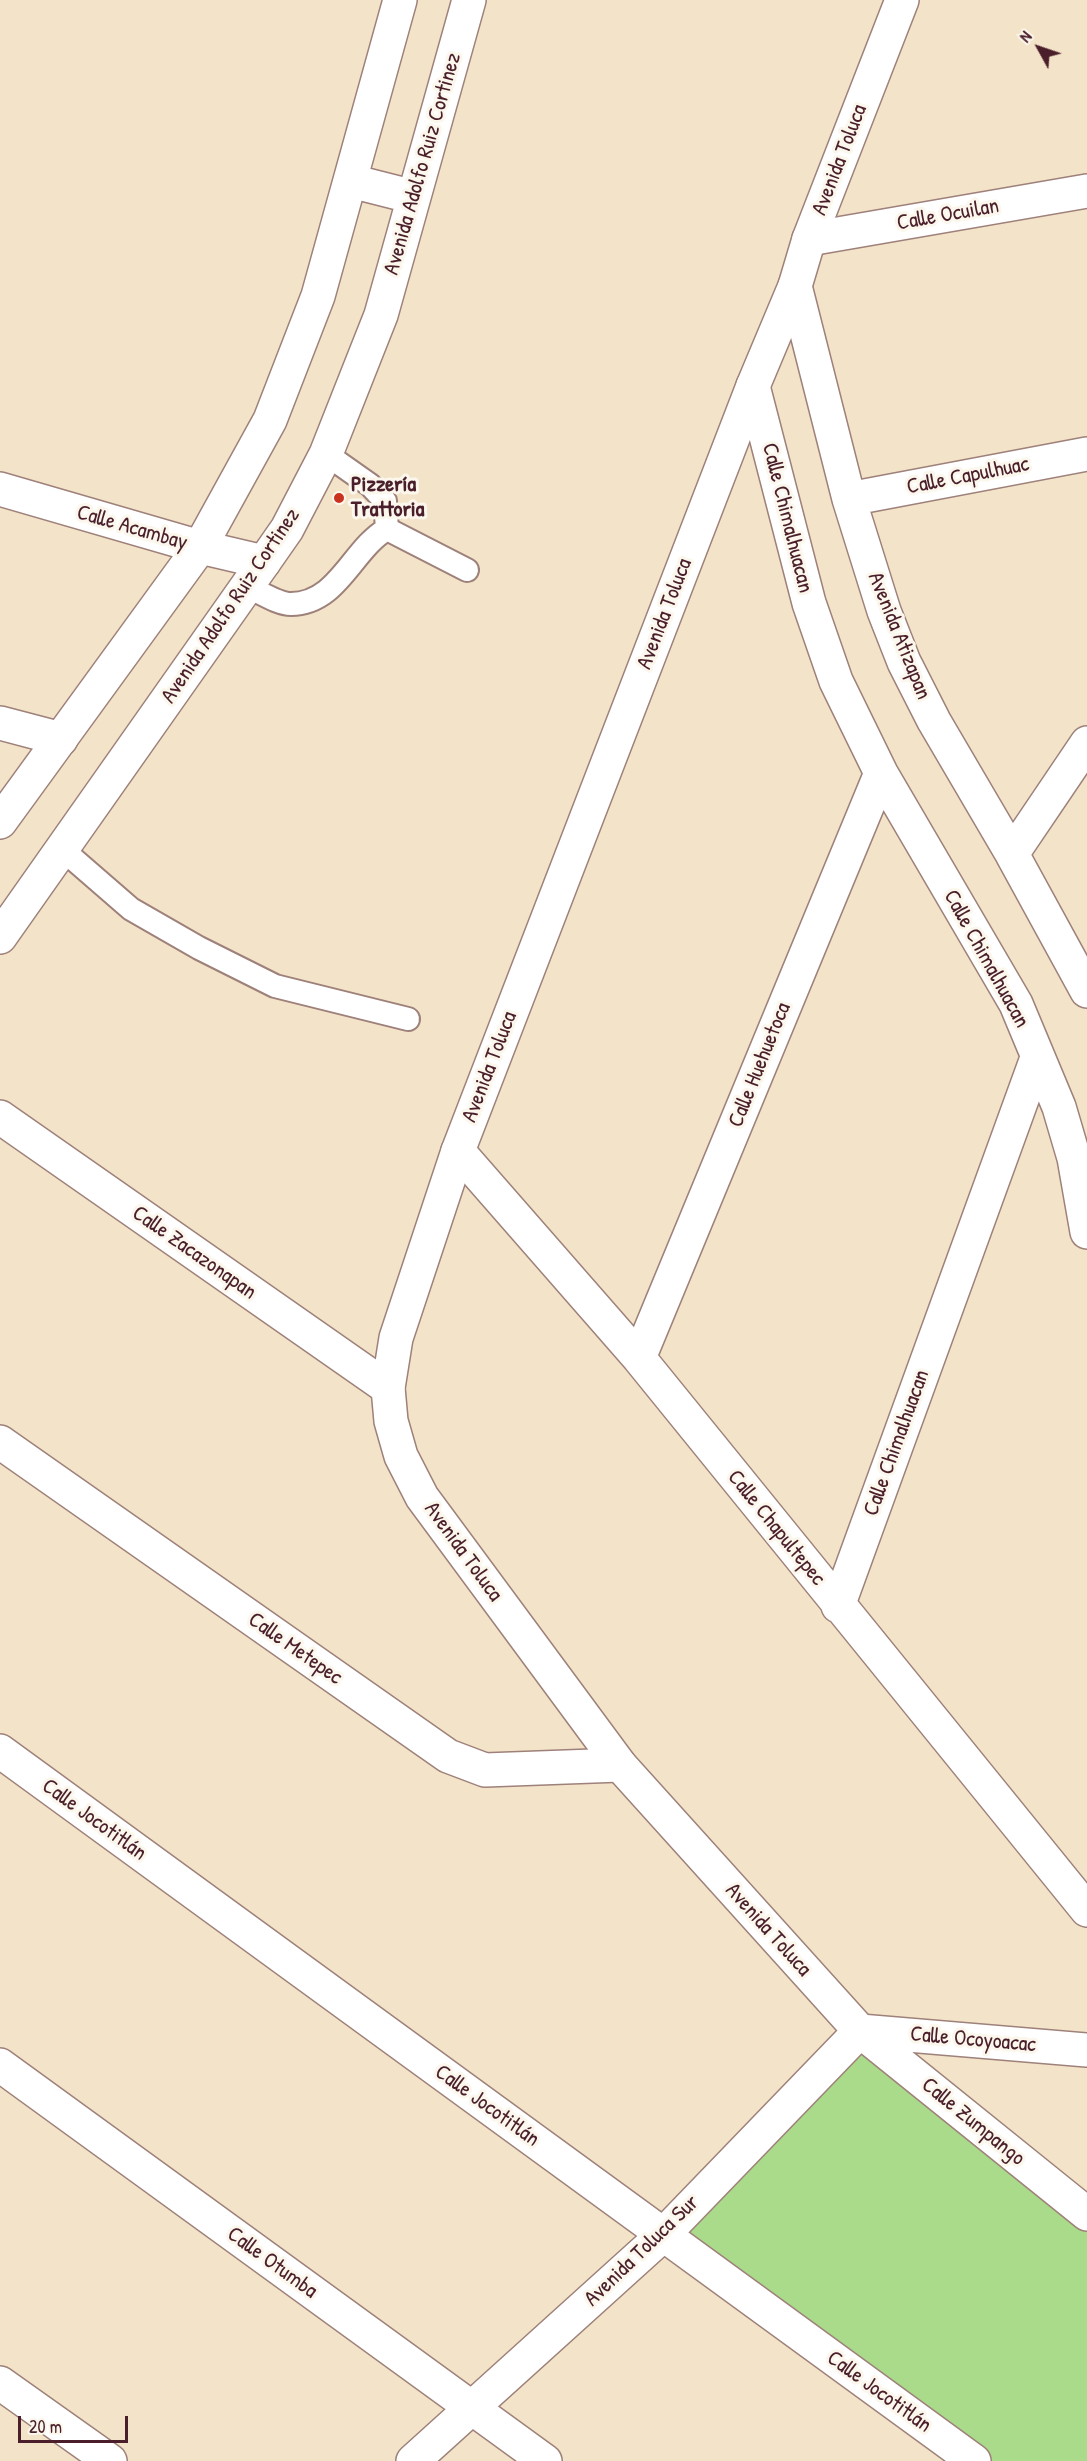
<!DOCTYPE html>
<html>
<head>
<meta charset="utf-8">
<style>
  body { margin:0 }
  #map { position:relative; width:1087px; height:2461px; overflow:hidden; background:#f3e3c8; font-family:"Patrick Hand",sans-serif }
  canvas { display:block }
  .north { position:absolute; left:1009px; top:18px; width:60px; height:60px; -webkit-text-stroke:4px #fbf7ec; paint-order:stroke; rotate:310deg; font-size:16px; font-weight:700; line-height:24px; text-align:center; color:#4a1f2b }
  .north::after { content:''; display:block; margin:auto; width:21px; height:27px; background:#4a1f2b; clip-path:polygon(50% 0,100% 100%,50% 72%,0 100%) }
  .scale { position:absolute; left:18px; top:2416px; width:110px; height:27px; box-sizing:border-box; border:3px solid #4a1f2b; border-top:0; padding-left:8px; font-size:18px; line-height:21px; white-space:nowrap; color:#4a1f2b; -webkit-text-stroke:4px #fbf7ec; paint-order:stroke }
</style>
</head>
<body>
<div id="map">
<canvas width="1087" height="2461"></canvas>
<div class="north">N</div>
<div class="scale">20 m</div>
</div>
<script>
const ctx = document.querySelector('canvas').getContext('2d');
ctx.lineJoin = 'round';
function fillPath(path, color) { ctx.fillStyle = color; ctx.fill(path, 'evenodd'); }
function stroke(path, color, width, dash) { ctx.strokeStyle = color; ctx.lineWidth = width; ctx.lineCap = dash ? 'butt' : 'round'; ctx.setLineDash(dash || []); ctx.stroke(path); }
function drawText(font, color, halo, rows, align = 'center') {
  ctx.font = font + ' "Patrick Hand",sans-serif'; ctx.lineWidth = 6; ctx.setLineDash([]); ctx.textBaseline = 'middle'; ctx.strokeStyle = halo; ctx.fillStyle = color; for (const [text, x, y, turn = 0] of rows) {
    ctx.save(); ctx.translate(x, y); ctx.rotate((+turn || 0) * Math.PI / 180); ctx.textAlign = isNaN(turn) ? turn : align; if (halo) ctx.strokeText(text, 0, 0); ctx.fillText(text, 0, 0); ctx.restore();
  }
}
const green = new Path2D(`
  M860,2031L1087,2214V2461H974L663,2235Z`);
const lane = new Path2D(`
  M326,454L370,485L385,501L387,529
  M248,587C260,592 278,604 291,604C338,604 352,549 387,529L467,570
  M63,850L131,909L199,948L275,986L408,1019`);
const street = new Path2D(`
  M809,239L1087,191
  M795,286L849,499L884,611L904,662L934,721L1012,854L1087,991
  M753,386L809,603L836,681L881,773L1016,1004L1059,1107L1074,1158L1087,1232
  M0,489L200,547L264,562
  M849,499L1087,454
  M0,723L61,739
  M1012,854L1087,743
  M0,1117L388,1388
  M458,1151L639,1358L1087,1910
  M639,1358L881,773
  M0,1442L448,1756L485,1770L620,1765
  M838,1606L1037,1058
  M0,1751L974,2461
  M860,2031L1087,2214
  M860,2031L1087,2050
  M0,2065L545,2461
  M0,2383L110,2461`);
const secondary = new Path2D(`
  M413,2461L663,2235L860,2031L620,1765L422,1497L401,1456L391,1421L388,1388L396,1338L458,1151L753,386L795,286L809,239L902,0`);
const primary = new Path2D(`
  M351,181L414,197
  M0,822L200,547L270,420L318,296L400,0
  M0,937L264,562L287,529L326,454L381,315L469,0`);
const markers = [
  [339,498,6,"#c8321e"]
];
const streetNames = [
  ["Avenida Toluca",840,160,-69],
  ["Avenida Adolfo Ruiz Cortinez",423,164,-74],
  ["Calle Ocuilan",948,215,-10],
  ["Calle Capulhuac",968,476,-11],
  ["Calle Chimalhuacan",787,518,76],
  ["Calle Acambay",132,528,16],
  ["Avenida Adolfo Ruiz Cortinez",231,606,-56],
  ["Avenida Toluca",665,614,-69],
  ["Avenida Atizapan",899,636,68],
  ["Calle Chimalhuacan",986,959,61],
  ["Calle Huehuetoca",760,1065,-68],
  ["Avenida Toluca",490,1067,-69],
  ["Calle Zacazonapan",194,1253,35],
  ["Calle Chimalhuacan",897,1443,-70],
  ["Calle Chapultepec",776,1528,51],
  ["Avenida Toluca",463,1552,54],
  ["Calle Metepec",295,1649,35],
  ["Calle Jocotitlán",94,1820,36],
  ["Avenida Toluca",768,1930,48],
  ["Calle Ocoyoacac",973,2040,5],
  ["Calle Jocotitlán",487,2106,36],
  ["Calle Zumpango",973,2122,39],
  ["Avenida Toluca Sur",642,2251,-44],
  ["Calle Otumba",272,2263,36],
  ["Calle Jocotitlán",879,2392,36]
];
const poiNames = [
  ["Pizzería",351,485],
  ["Trattoria",351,510]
];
fillPath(green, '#aadb8a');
stroke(lane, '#9e817a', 26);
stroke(street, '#9e817a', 36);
stroke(secondary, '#9e817a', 36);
stroke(primary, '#9e817a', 36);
stroke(lane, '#fff', 22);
stroke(street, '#fff', 33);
stroke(secondary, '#fff', 33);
stroke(primary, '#fff', 33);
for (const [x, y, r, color] of markers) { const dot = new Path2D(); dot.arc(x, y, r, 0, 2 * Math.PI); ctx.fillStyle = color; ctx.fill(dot); stroke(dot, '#fbf7ec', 2); }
drawText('22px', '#4a1f2b', '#fbf7ec', streetNames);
drawText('bold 22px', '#4a1f2b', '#fbf7ec', poiNames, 'left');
</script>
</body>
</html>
